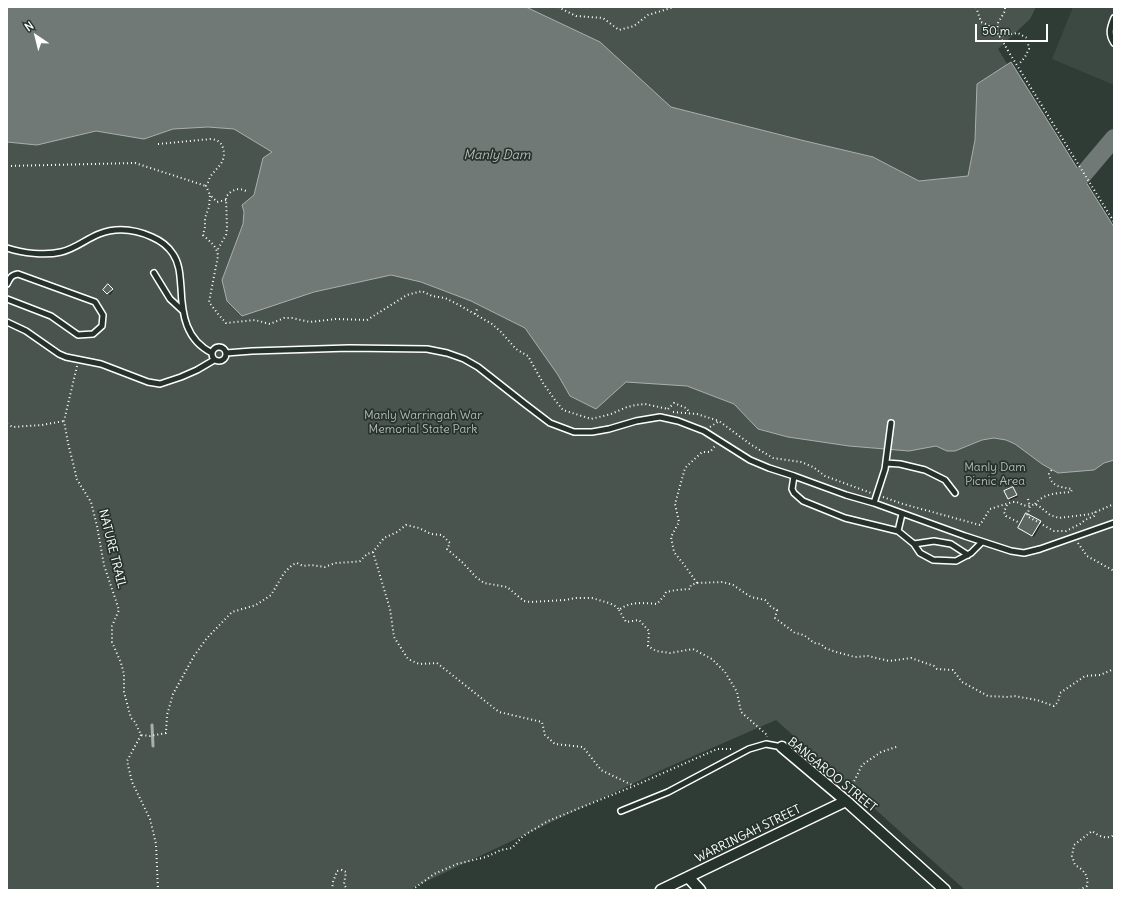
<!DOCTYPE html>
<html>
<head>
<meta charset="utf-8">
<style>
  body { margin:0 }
  #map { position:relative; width:1121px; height:897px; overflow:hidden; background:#2f3b35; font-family:Delius,sans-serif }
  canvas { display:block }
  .frame { position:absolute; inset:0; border:8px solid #fff; pointer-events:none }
  .north { position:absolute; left:16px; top:16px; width:40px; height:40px; -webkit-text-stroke:3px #26332d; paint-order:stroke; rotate:325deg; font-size:11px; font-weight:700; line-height:16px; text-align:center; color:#fff }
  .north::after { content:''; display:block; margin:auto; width:14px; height:18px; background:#fff; clip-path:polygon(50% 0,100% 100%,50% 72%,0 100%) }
  .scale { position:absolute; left:975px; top:24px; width:73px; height:18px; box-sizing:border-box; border:2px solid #fff; border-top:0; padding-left:5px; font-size:12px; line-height:14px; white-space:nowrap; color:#fff; -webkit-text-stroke:3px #26332d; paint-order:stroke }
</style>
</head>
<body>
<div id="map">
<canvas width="1121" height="897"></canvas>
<div class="frame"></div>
<div class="north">N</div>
<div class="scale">50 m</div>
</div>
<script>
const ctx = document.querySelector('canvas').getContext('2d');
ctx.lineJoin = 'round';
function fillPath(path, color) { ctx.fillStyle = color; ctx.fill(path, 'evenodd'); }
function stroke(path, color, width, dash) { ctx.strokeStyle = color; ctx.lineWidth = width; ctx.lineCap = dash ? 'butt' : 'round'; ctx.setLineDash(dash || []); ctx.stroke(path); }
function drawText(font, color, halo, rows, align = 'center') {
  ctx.font = font + ' Delius,sans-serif'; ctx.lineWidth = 3.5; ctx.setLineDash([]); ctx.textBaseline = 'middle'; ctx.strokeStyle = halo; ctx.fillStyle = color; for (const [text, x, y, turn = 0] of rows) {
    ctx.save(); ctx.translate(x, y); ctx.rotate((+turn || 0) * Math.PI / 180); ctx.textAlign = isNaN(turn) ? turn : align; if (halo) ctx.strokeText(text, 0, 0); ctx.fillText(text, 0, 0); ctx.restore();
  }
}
const built = new Path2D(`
  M1073,7H1114V85L1052,59Z`);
const green = new Path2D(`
  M7,7H1036L1030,19L998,49L1114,238V890H965L776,720L666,768L408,890H7Z`);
const water = new Path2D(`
  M7,7H526L600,42L671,107L801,140L873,157L919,181L968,176L975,140L977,84L1011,62L1114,227V460L1104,463L1094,470L1058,473L1042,464L1015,444L1006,440L994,438L982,440L955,451H947L936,446L909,451L849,446L788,437L758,429L734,404L687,386L626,382L596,409L570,396L558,375L525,328L471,301L421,282L391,275L314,292L242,316L227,301L222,280L243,224L244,212L242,205L254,195L263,158L272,152L234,129L208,127L173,129L144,139L96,131L37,145L7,142Z`);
const shadow = new Path2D(`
  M108,286L113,291L110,295L104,290Z
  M1014,490L1018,497L1010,500L1009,499Z
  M1040,522L1042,523L1034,537L1019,528Z`);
const stream = new Path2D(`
  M152,725L153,746`);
const river = new Path2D(`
  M1082,176L1114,138`);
const building = new Path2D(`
  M108,284L113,289L107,294L103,290Z
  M1013,487L1017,495L1008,499L1004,491Z
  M1026,513L1041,521L1032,536L1018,528Z`);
const path = new Path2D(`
  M558,7L576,16L603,18L619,30L634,26L648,15L674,7
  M744,7H751
  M776,7H779
  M976,7L981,22C999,29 1000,38 1010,54L1114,222
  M997,31L998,23L1005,11V7
  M999,36L1018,33L1027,38L1029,49L1025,57L1019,64
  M158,144L211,139C218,140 221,142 223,148C227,162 217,167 210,177C209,180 208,183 206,186L210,195
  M7,166L135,163L206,186
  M226,200L217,202L210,195L209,207L205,218V227L203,235C210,242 217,246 218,256L209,302L218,314L226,323L255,320L270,324L284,318H292L310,322L336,319L367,320L407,295L422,291L432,296L445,298L461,306L492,324L501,332L516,349L528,356L543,383L555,400L563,410L591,419L611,414L627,407L636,405L645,404L668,409
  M218,249L226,235L227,228L226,197C231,190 238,187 246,191
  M475,314L477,309
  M77,366L64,421L68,443L76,475V478L91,502L97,526L104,565L119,610L112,626V642L121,663L124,674V692L131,718L135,722L141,735L150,736L166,733L167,715L173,694L194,656L207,638L232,612L256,605L271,595L284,573L292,565L297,563L303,566L311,565L325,567L335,563L353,562L360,561L367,554L373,552L384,538L397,532L406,525L419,528L431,534L442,535L450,543L447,549L463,563L476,577L484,583L507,587L524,601L530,602L565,600L576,598H592L609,603L617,607L619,610C630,601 643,603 657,604L664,596L666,592L676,590L690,589L691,585L697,583L723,582L733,585L751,597L765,600L771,607L777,610L775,618L795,633L804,635L814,643L821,644L825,648L836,652L855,657L868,656L889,661L911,658L934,666L937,669L953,670L962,682L988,696L1008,697L1014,696L1037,700L1054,706L1058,702L1060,693L1085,676L1100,675L1114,669
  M668,409L674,403L686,408L690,413
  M673,412L697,414L719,421
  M7,424L13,427L42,425L64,421
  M710,427L719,421L750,444L773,458L801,462L813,467L825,476L871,493
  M883,497L903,504L980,525L990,509C997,507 1005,504 1013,502C1021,501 1022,509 1035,504L1039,506L1050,515L1059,518L1091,514L1114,504
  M1028,499L1030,506L1027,516L1054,531H1066L1080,524L1085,520L1094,516L1095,512
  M1035,504C1044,493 1058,493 1071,492L1072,489C1061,487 1051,487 1049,474L1052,469
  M1007,505L1004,512L1006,516L1018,522
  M1078,543L1087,556L1114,571
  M373,552L390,609L394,637L408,659L419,664L437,663L499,712L542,722L545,735L555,744L583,747L601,770L634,786
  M697,583L685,566L674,552L671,537L679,522L675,504L685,468L702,452H710L715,446
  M619,610L626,622L639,620L649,631L648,646L656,651L670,653L693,649L712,659L725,672L737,692L741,712L767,735V737
  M141,735L127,761L132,782L150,819L156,844L158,890
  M849,792L862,765L881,752L899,746
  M332,890L333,882L337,871L342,870L346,872L344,884L347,890
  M412,890L434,874L457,864L486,857L501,850L512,848L523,836L548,821L634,786L717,749H733
  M1079,890L1087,886C1089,876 1084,870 1075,865L1072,856L1074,845L1092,831C1099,836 1106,840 1114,835`);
const service = new Path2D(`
  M1114,18C1110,28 1108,34 1114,43
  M7,248C22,253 45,256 61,252C75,249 86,239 99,234C117,227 134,229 152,237C159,240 168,246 173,254C180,264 180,277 181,288C182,315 186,340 212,353
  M154,273L170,299L183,311
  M7,284C10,278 11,275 18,274L95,302L103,315L102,326L93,334L78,335L51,316L7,299
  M7,322L26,331L59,354L66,357L101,364L148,382L160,384L181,377L197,370L214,360
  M212 354a7 7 0 1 1 14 0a7 7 0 1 1-14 0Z
  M226,353L252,351L349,348L427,349L447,353L464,359L478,367L525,404L550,423L574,432H592L609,429L636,421L660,417L678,421L704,431L750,460L769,468L794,476L846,495L874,503L965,536L1011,551L1024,553L1040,549L1114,523
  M886,463L900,464L925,470L945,480L955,493
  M794,476L792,489L794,493L803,501L845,518L898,531L902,514
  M874,503L885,469L891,423
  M898,531L914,544L920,553L933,560L956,561L971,553L982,542
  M914,544L934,541L951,544L968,555
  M621,811L668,792L749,749L766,744L782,747`);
const minor = new Path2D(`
  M782,747L846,801L945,890
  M688,877L700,890
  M661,890L846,801`);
const parkNames = [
  ["Manly Warringah War",423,416],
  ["Memorial State Park",423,430],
  ["Manly Dam",995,468],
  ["Picnic Area",995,482]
];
const streetNames = [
  ["NATURE TRAIL",112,549,76],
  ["BANGAROO STREET",832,775,39],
  ["WARRINGAH STREET",748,834,-26]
];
const waterNames = [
  ["Manly Dam",497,155]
];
fillPath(built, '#3c4842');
fillPath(green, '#4a544f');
fillPath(water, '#707975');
stroke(water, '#a9afac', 1);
fillPath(shadow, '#0007');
stroke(stream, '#a9afac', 3);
stroke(river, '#707975', 18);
fillPath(building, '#5b6661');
stroke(building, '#fff', 1);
stroke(service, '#fff', 8);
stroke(minor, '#fff', 13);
stroke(path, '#fff', 2, [1, 3]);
stroke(service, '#26332d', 5);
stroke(minor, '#26332d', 10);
drawText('12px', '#b7bbb9', '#26332d', parkNames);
drawText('12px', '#fff', '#26332d', streetNames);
drawText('italic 13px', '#b8bcba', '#26332d', waterNames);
</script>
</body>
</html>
